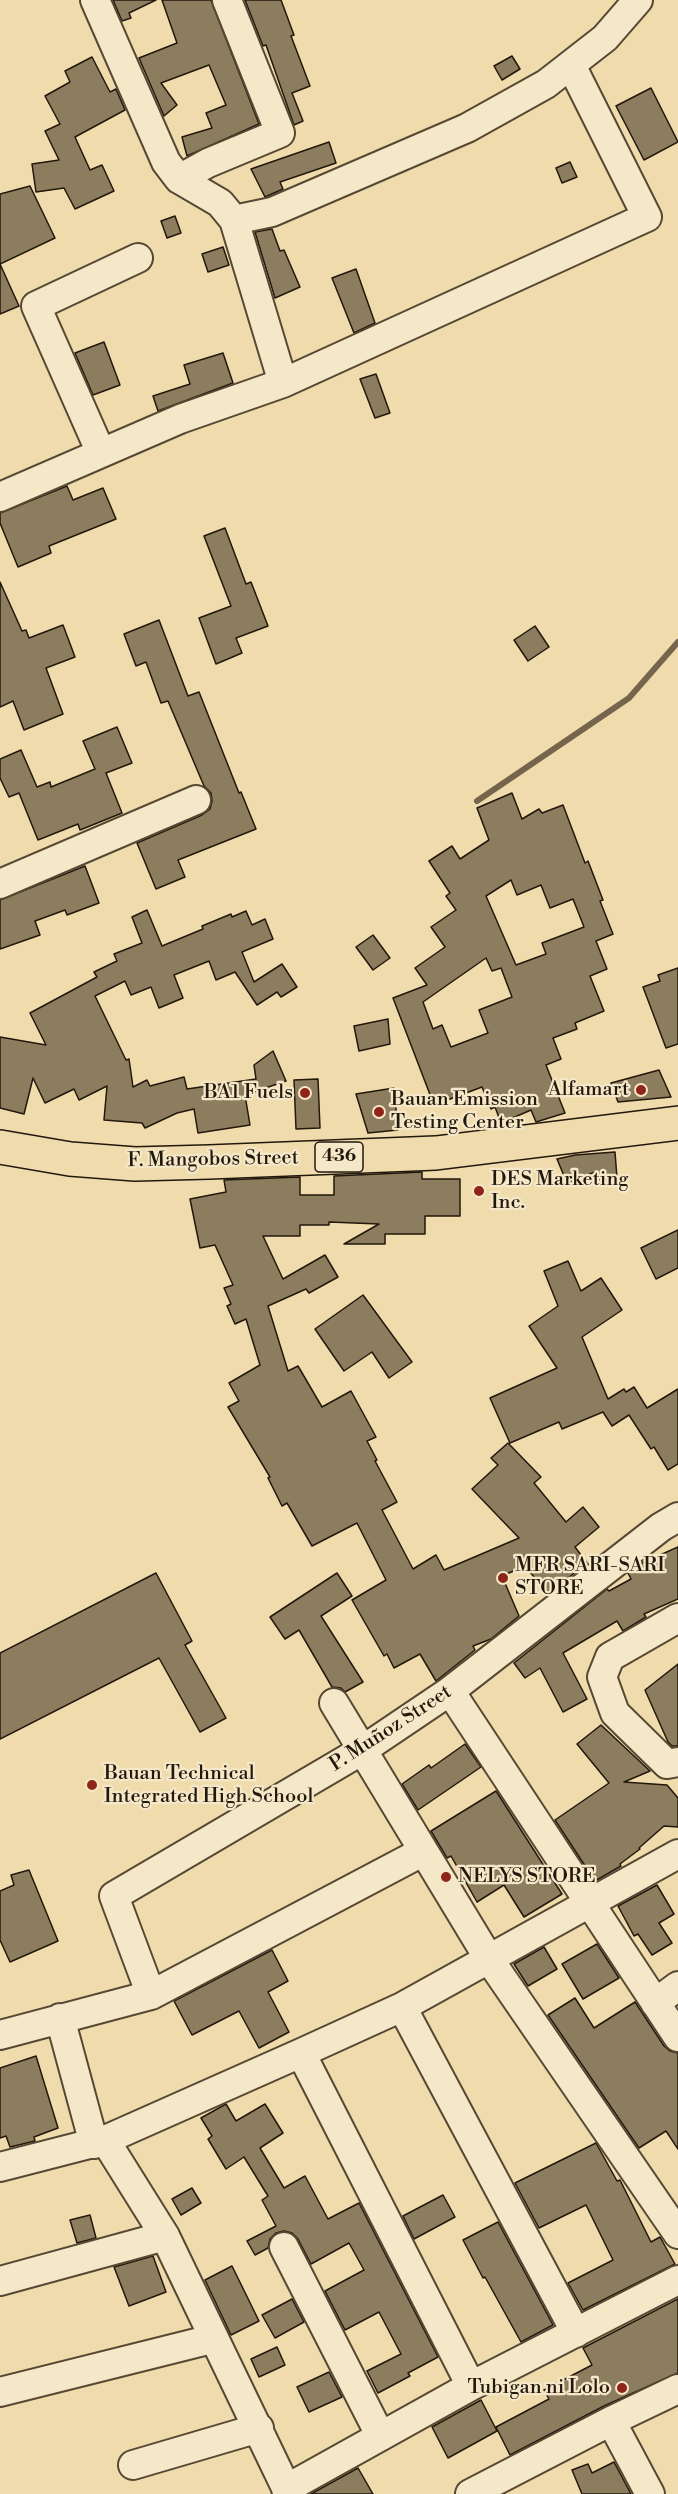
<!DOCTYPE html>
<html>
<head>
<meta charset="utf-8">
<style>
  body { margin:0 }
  canvas { display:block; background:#f0dbac }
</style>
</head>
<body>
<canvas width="678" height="2494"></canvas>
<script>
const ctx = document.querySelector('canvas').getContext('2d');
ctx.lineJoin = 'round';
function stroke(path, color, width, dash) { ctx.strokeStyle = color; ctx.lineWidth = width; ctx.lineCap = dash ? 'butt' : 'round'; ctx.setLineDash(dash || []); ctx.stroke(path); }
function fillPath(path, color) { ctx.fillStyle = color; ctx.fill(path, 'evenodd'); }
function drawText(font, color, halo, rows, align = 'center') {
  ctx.font = font + ' "Libre Bodoni",serif'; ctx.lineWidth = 4.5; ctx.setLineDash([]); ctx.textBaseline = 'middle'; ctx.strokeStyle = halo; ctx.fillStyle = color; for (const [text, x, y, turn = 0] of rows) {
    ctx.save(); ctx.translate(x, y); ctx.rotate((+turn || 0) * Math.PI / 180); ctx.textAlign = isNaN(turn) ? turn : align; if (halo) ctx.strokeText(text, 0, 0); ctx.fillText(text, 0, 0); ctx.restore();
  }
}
const stream = new Path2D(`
  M477,801L629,698L678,642`);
const building = new Path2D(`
  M113,0H156L129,13L131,18L122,21Z
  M162,0H211L259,124L187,156L182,137L212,128L206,113L226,105L209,65L161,83L177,105L164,116L139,58L177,43Z
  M245,0H281L294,35L291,36L310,86L292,93L303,121L294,125L266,45L263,46Z
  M512,56L520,69L502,80L494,66Z
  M92,57L110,92L116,89L125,110L75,137L90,170L102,165L114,191L75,209L64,188L36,192L32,164L59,160L45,131L60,124L45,96L70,82L65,71Z
  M651,88L678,142L644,160L616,106Z
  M329,142L336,163L280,182L283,189L265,197L251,169Z
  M570,162L577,177L562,183L556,168Z
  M30,186L55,238L0,264V194Z
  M175,216L181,233L167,238L161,221Z
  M272,229L280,251L284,250L300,287L275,298L255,232Z
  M223,247L229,265L208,272L202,254Z
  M0,264L19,306L0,314Z
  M356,269L375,323L354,333L332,278Z
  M104,342L120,385L93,395L75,353Z
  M223,353L233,383L158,411L153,396L190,384L184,365Z
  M376,374L390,413L375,418L360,379Z
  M67,486L73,500L103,488L116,519L49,546L51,553L18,567L0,523V513Z
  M225,528L246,584L251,582L268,626L236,638L242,653L216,664L199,618L231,606L204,536Z
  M0,582L22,631L26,630L29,638L63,625L75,657L46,668L63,714L24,730L13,701L0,707Z
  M159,620L188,696L199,692L239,793L241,792L256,829L178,860L185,877L156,889L137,843L202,815L210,809L212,801L211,793L204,786L168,701L161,703L146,662L136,666L124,634Z
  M535,626L549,647L528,661L514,640Z
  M117,727L132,763L106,773L122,813L80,830L78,824L38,840L19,793L9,797L0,778V759L21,750L37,787L50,782L51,787L95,769L83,741Z
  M512,793L522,819L539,809L542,813L563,805L585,863L588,861L603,900L600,901L613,934L596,941L607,969L590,976L604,1011L575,1023L577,1029L553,1038L561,1059L546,1065L565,1113L536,1122L531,1110L501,1123L495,1107L491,1109L482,1087L434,1105L393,998L427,985L415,968L445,947L431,927L456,910L446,896L450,893L429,861L452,846L460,859L489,840L477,808ZM511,880L517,895L541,885L550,908L573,899L584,927L542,943L546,954L516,965L486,896ZM486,958L492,971L501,968L512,997L479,1010L488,1033L451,1047L442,1025L433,1029L423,1002Z
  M85,866L99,903L67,915L65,910L35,921L40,935L0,949V900Z
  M147,910L162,946L203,929L202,926L231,914L232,917L246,911L252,925L265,919L273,939L242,952L254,982L282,964L297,987L281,997L277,992L257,1005L235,972L216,980L209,961L174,975L183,998L159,1008L151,987L131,995L125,981L95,996L126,1060L129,1059L133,1087L147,1080L150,1086L184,1077L187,1089L256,1079L254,1065L273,1051L286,1081L245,1095L250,1125L198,1133L194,1109L177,1113L145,1128L142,1123L104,1120L107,1086L79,1100L74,1089L45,1103L33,1078L24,1114L0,1108V1037L46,1045L30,1013L97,977L94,972L117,961L114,954L142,943L132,917Z
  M373,935L390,958L373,970L356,947Z
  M678,968V1044L666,1048L643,987L660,981L658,975Z
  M388,1019L390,1044L359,1051L354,1026Z
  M659,1070L671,1097L618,1102L611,1083Z
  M318,1079L320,1128L296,1129L294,1080Z
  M394,1088L398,1130L368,1133L356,1094Z
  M615,1152L617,1178L596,1180L595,1172L567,1183L557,1159L575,1155Z
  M422,1172V1179H460V1216H425V1234H385V1244H344L379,1224L329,1222V1225H300V1236H263L283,1279L325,1255L338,1277L309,1293L306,1289L268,1306L288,1371L298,1366L322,1407L351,1391L376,1437L367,1441L377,1460L375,1461L397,1502L382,1510L413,1569L436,1555L444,1570L519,1538L472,1489L498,1465L491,1458L508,1443L541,1477L534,1483L566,1522L583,1507L599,1527L575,1547L587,1563L548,1594L525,1566L502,1576L519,1616L491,1639L473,1646L475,1650L436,1681L420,1654L394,1668L387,1654L384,1656L352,1600L386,1580L357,1523L312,1546L287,1503L282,1506L268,1478L270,1477L228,1407L239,1401L229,1383L260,1365L246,1319L235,1324L227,1306L231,1304L224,1288L233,1285L215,1245L200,1248L190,1199L226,1192L224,1180L300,1177V1195H334V1176Z
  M678,1230V1268L656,1279L641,1248Z
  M568,1261L581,1291L601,1278L622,1310L582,1337L608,1399L624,1389L626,1392L634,1387L647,1408L678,1389V1464L668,1470L654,1447L651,1449L629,1415L612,1426L603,1412L562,1429L559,1422L510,1443L490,1398L557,1368L529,1326L558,1306L544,1271Z
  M363,1295L412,1362L389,1378L372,1352L344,1371L315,1329Z
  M678,1547V1599L644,1614L646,1617L623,1631L617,1621L563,1653L587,1699L563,1712L540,1668L525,1678L514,1663L607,1589L609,1591L631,1579L628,1573L642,1563Z
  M156,1573L192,1641L185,1645L226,1718L200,1732L159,1658L0,1739V1653Z
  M337,1573L352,1596L321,1616L363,1682L345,1692L341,1688L332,1687L299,1630L285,1639L270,1617Z
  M678,1664V1746H672L668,1742L645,1690Z
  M601,1725L650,1771L624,1782L667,1785L678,1798V1827L664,1826L639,1848L640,1849L620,1864L621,1866L595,1881L555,1820L609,1783L577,1744Z
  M465,1744L481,1767L418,1810L402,1784L429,1765L431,1768Z
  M496,1791L562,1894L524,1917L504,1885L477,1902L451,1856L447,1858L431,1831Z
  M29,1870L58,1941L10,1962L0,1940V1891L14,1885L11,1875Z
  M657,1885L674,1914L659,1923L672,1943L652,1955L638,1934L634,1936L618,1906Z
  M597,1944L619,1978L583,1999L562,1964Z
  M544,1947L557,1969L528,1986L514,1964Z
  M272,1950L288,1981L268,1992L289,2032L259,2048L239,2011L192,2035L174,2001Z
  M575,1998L594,2028L635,2002L664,2046L670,2051L678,2053V2149L666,2131L639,2148L548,2015Z
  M36,2056L58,2128L34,2137L35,2141L10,2147L6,2136L0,2138V2068Z
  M226,2104L236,2121L265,2104L283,2133L260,2148L284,2188L305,2176L328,2219L359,2203L438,2357L408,2373L410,2376L378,2393L367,2371L401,2354L379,2312L345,2330L325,2291L364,2270L349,2243L311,2264L298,2239L292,2233L284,2231L276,2233L270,2239L268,2248L255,2255L247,2241L276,2226L262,2200L268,2196L244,2157L226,2169L208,2139L212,2136L201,2118Z
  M596,2143L617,2181L620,2180L651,2242L660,2237L675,2264L583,2310L568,2283L613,2260L586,2205L539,2228L515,2183Z
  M192,2188L201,2203L181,2215L172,2199Z
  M443,2195L455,2217L414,2239L403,2216Z
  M90,2215L96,2238L77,2243L70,2220Z
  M498,2222L553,2325L521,2342L485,2277L483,2278L463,2240Z
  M153,2256L166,2292L129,2306L114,2267Z
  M232,2266L259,2321L231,2335L205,2280Z
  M292,2299L304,2322L275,2338L262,2315Z
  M678,2299V2373L604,2406L510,2455L496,2427L549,2399L544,2390L592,2365L583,2348Z
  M277,2347L285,2365L259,2377L251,2359Z
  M329,2372L342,2397L309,2412L297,2387Z
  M481,2400L497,2431L448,2458L432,2427Z
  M614,2462L631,2494H582L572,2470L588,2464L592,2473Z
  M358,2468L373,2494H311Z`);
const minor = new Path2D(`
  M95,0L166,162L179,179L220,203L234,220
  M179,179L208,163L280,133L227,0
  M283,383L234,220L272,212L467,128L546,84L605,38L638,0
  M101,453L36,306L138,258
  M0,497L180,419L283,383L647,217L571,65
  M0,884L196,800
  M678,1618L610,1657L602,1677L615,1713L667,1764L678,1762
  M450,1691L678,2037
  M334,1703L489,1959L678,2234
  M151,1995L114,1896L361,1751L450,1691L661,1527L678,1517
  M655,2003L678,1986
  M402,2007L576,2333
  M60,2018L94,2144
  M0,2035L151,1995L422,1852
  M301,2053L471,2386
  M105,2140L165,2236L289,2494
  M0,2167L105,2140L301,2053L402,2007L678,1854
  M284,2247L380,2435
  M0,2281L165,2236
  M0,2392L212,2339
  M611,2421L650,2494
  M133,2465L259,2428
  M286,2489L471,2386L678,2280
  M470,2494L611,2421L678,2389`);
const major = new Path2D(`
  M0,1147L70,1159L135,1164L209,1162L436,1153L678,1123`);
const markers = [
  [641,1090,6,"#8f2418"],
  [305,1093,6,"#8f2418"],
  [379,1112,6,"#8f2418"],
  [479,1191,6,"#8f2418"],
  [503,1578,6,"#8f2418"],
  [92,1785,6,"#8f2418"],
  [446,1877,6,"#8f2418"],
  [622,2388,6,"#8f2418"]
];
const shields = [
  [339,1157,48]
];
const shieldNames = [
  ["436",339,1157]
];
const poiNames = [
  ["Alfamart",629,1090,"right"],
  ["BA1 Fuels",293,1093,"right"],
  ["Bauan Emission",391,1100],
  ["Testing Center",391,1123],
  ["DES Marketing",491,1180],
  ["Inc.",491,1203],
  ["MFR SARI-SARI",515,1566],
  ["STORE",515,1589],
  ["Bauan Technical",104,1774],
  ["Integrated High School",104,1797],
  ["NELYS STORE",458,1877],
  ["Tubigan ni Lolo",610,2388,"right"]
];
const streetNames = [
  ["F. Mangobos Street",213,1160,-1],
  ["P. Muñoz Street",391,1729,-33]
];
stroke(stream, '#74654c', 6);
fillPath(building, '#8d7d5f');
stroke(building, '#22180c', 1.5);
stroke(minor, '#564934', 32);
stroke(major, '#22180c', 36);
stroke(minor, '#f5e8c9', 28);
stroke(major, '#f0dbac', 33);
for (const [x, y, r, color] of markers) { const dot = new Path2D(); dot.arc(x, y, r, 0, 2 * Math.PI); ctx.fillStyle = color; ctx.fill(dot); stroke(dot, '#f5e8c9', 2); }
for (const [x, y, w] of shields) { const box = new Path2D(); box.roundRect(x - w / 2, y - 15, w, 30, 4.5); ctx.fillStyle = '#f5e8c9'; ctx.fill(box); stroke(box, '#22180c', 1.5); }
drawText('bold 18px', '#22180c', null, shieldNames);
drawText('20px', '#22180c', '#f5e8c9', poiNames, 'left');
drawText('20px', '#22180c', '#f5e8c9', streetNames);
</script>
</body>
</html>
